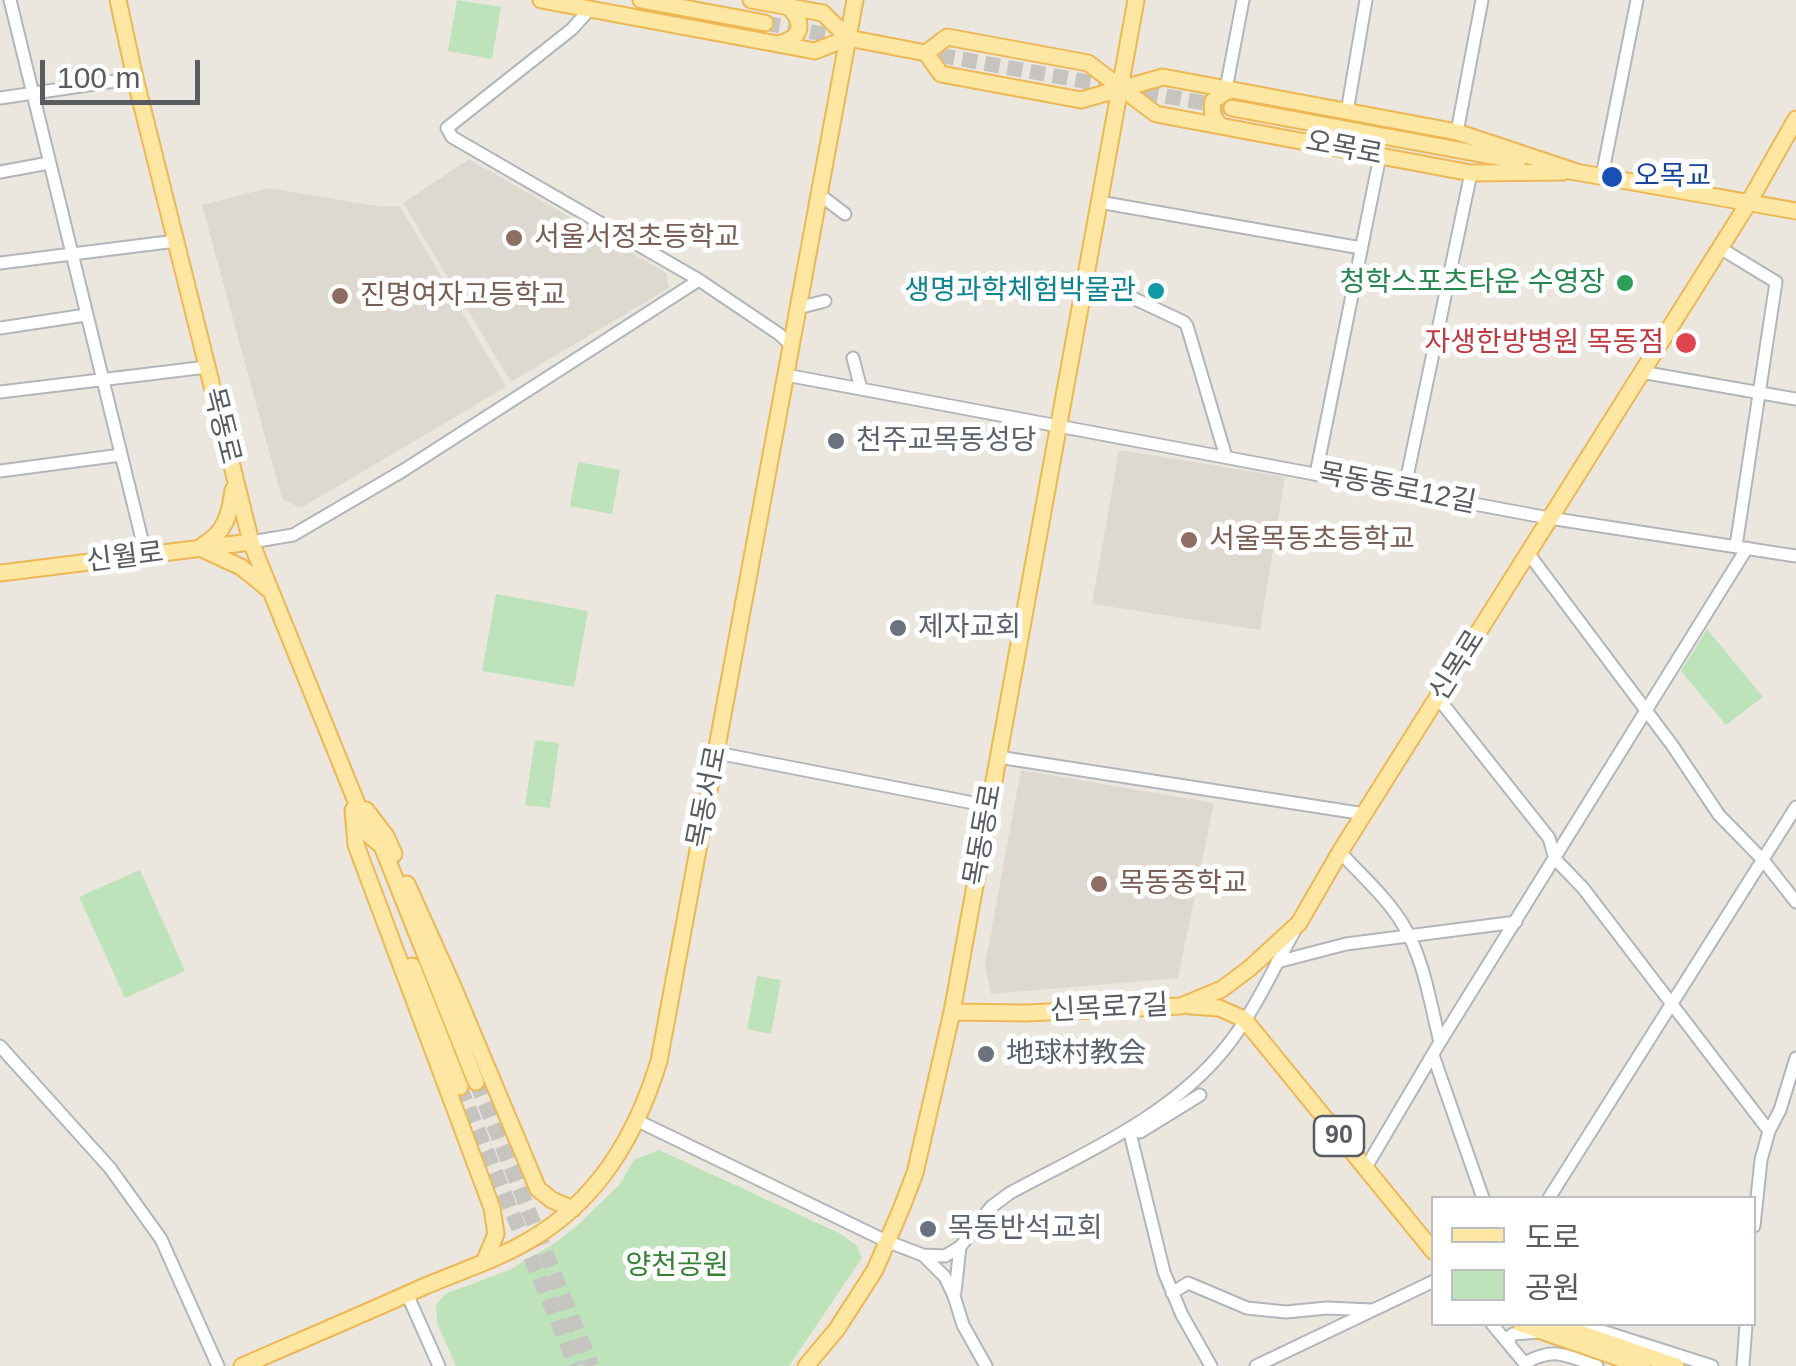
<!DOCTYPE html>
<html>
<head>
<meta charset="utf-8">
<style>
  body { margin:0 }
  #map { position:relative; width:1796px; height:1366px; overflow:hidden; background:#ebe7df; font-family:Helvetica,"Noto Sans KR",sans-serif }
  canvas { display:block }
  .legend { position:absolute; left:1431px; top:1196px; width:325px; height:130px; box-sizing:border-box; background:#fff; border:2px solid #bcbebf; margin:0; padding:12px 18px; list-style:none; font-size:30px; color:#585c60 }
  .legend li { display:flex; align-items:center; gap:20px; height:50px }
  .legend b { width:50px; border:2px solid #bcbebf }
  .scale { position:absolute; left:40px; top:60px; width:160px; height:45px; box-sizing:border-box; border:5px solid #585c60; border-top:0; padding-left:12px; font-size:30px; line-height:35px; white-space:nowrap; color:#585c60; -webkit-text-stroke:8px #fff; paint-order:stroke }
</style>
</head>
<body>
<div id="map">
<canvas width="1796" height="1366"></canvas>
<ul class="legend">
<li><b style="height:12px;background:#fde7a2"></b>도로</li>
<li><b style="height:28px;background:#bee3bb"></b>공원</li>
</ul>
<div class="scale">100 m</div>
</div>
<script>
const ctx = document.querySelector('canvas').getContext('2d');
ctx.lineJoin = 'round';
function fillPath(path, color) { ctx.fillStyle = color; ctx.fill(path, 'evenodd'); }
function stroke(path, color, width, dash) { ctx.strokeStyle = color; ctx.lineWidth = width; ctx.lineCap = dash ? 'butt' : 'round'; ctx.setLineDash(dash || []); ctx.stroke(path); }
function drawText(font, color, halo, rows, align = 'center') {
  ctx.font = font + ' Helvetica,"Noto Sans KR",sans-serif'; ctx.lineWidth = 10; ctx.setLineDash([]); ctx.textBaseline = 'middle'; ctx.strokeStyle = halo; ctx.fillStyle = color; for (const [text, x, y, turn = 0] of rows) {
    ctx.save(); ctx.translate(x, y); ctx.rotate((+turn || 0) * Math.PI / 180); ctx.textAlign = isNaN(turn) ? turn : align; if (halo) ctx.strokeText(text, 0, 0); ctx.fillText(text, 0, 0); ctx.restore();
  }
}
const education = new Path2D(`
  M469,159L666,273L669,288L511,382L403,203Z
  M268,188L377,206H400L506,387L301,508L282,499L202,205Z
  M1119,450L1285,477L1260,630L1092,604Z
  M1021,770L1214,803L1178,978L991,994L985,965Z`);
const green = new Path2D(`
  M457,0L501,7L492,59L448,51Z
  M578,462L620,470L612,514L570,506Z
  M496,594L588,611L574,687L482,671Z
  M1707,629L1763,697L1726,725L1681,671Z
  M535,740L559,743L550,808L525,805Z
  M140,870L185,971L125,998L79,897Z
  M757,976L781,980L771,1034L747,1029Z
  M659,1150L839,1233L856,1245L862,1258L789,1366H456L437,1323L436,1305L445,1294L509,1270L552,1245L579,1224L620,1184L634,1160Z`);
const majorTunnel = new Path2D(`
  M765,23L850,39
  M917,51L1232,108
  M476,1082L592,1366
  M460,1087L576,1366`);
const minor = new Path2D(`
  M10,0L146,556
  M590,9L572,29L447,128L452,137L699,280L779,334L791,345
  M1226,89L1243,0
  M0,98L135,78
  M1347,112L1366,0
  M1457,132L1482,0
  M0,172L49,163
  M1602,176L1637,0
  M819,194L845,214
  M1099,202L1361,248
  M1720,248L1776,282L1736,546
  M0,263L176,241
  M1086,276L1184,322L1187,326L1226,457
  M798,308L825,301
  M0,328L86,315
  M853,358L861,389
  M1641,372L1796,399
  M786,375L1549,518L1796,556
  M0,392L207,367
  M0,471L121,455
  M1316,474L1380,156
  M1404,491L1471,173
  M251,542L293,535L404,470L699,280
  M1528,553L1672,745L1719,815L1763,860L1796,902
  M1438,698L1549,838L1555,859L1583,888L1769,1131
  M717,753L989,806
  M998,757L1365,814
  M1340,852C1361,875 1386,897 1402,923C1424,958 1430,1003 1440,1042
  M1277,962L1346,944L1516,922
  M0,1046L110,1168L161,1239L218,1366
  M1433,1055L1483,1198
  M638,1121L886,1241L923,1255L945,1256L960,1247L991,1207L1010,1193C1086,1152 1172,1116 1227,1046C1254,1012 1273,969 1294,932
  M1135,1125L1140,1132L1200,1095
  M1129,1129L1164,1272L1182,1315L1211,1366
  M1365,1169L1440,1042L1747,548
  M1549,1198L1796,807
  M1754,1226L1761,1160L1769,1131L1780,1110L1796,1058
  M923,1255L945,1277L954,1296L963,1325L986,1366
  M955,1292L960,1247
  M1172,1293L1188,1283L1247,1308L1286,1312L1327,1308L1372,1310
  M407,1294L439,1366
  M1492,1324L1527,1366
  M1580,1324L1712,1366
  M1510,1345L1509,1337L1513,1334L1540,1332
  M1525,1363C1556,1346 1565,1356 1597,1366
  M1256,1366L1434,1281
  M1743,1366L1746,1324`);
const major = new Path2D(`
  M118,0L135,78L251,542L370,836L382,846L476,1082
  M541,0L815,51L848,38L926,53L941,74L1081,100L1163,77L1457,132L1577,172
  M641,0L765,23
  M751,0L823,13L848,38
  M777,44C801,39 806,25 789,7
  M926,53L947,37L1088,63L1156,114L1471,173L1563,172
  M1232,108L1518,161
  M1221,126C1213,118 1211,113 1213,101L1224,93L1233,90
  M1570,171L1796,211
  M203,545C225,533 230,514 233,490
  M202,549L241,567L268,589
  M0,573L251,542
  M353,810L356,845L492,1208L496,1234L485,1260
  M366,810L386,836L394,854
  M407,884L452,984L538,1189L552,1200L573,1209
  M412,966L460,1087
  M1190,1006L1219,1008L1244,1019L1434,1252
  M952,1012L1026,1013L1181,1006L1222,989L1250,968L1299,923L1340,852L1749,202L1796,119
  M1521,1324L1642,1366
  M1554,1324L1676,1366
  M242,1366C302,1340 363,1314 423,1287C458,1272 496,1260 528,1241C598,1201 636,1136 659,1061L855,0
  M806,1366L837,1329L875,1270L902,1207L915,1173L952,1012L1136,0`);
const markers = [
  [1612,177,12,"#1a4fb4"],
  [514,238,10,"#8d6e63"],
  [1625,283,10,"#2e9e5b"],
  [1156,291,10,"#0f9aa8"],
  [340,296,10,"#8d6e63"],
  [1686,343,12,"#e0444e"],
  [836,441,10,"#6b7280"],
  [1189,540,10,"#8d6e63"],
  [898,628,10,"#6b7280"],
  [1099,884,10,"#8d6e63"],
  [986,1054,10,"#6b7280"],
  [928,1229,10,"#6b7280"]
];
const shields = [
  [1339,1136,50]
];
const shieldNames = [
  ["90",1339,1136]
];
const streetNames = [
  ["오목로",1344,149,11],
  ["목동로",221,426,76],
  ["목동동로12길",1397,489,11],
  ["신월로",125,558,-7],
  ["신목로",1458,666,-58],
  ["목동서로",708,797,-79],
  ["목동동로",984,835,-80],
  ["신목로7길",1109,1009,-3]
];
const transitNames = [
  ["오목교",1634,177]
];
const educationNames = [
  ["서울서정초등학교",534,238],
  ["진명여자고등학교",360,296],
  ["서울목동초등학교",1209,540],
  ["목동중학교",1119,884]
];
const leisureNames = [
  ["청학스포츠타운 수영장",1605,283]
];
const cultureNames = [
  ["생명과학체험박물관",1136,291]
];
const healthNames = [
  ["자생한방병원 목동점",1664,343]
];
const worshipNames = [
  ["천주교목동성당",856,441],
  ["제자교회",918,628],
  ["地球村教会",1006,1054],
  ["목동반석교회",948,1229]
];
const parkNames = [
  ["양천공원",677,1266]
];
fillPath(education, '#ddd9d0');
fillPath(green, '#bee3bb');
stroke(majorTunnel, '#c6c4bf', 15, [15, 8]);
stroke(minor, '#b2b6ba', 15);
stroke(major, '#eeb755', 19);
stroke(minor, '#fff', 11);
stroke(major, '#fde7a2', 15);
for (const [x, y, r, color] of markers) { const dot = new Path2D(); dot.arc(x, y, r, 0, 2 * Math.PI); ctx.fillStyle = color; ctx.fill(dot); stroke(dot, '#fff', 4); }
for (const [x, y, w] of shields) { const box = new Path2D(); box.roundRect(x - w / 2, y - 20, w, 40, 8); ctx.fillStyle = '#fff'; ctx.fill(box); stroke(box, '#585c60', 2.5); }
drawText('bold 25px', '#585c60', null, shieldNames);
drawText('28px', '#585c60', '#fff', streetNames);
drawText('28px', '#164399', '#fff', transitNames, 'left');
drawText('28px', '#785e54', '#fff', educationNames, 'left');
drawText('28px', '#27864d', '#fff', leisureNames, 'right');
drawText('28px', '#0d838f', '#fff', cultureNames, 'right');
drawText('28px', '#be3a42', '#fff', healthNames, 'right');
drawText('28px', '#5b616d', '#fff', worshipNames, 'left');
drawText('28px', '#378235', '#fff', parkNames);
</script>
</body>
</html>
